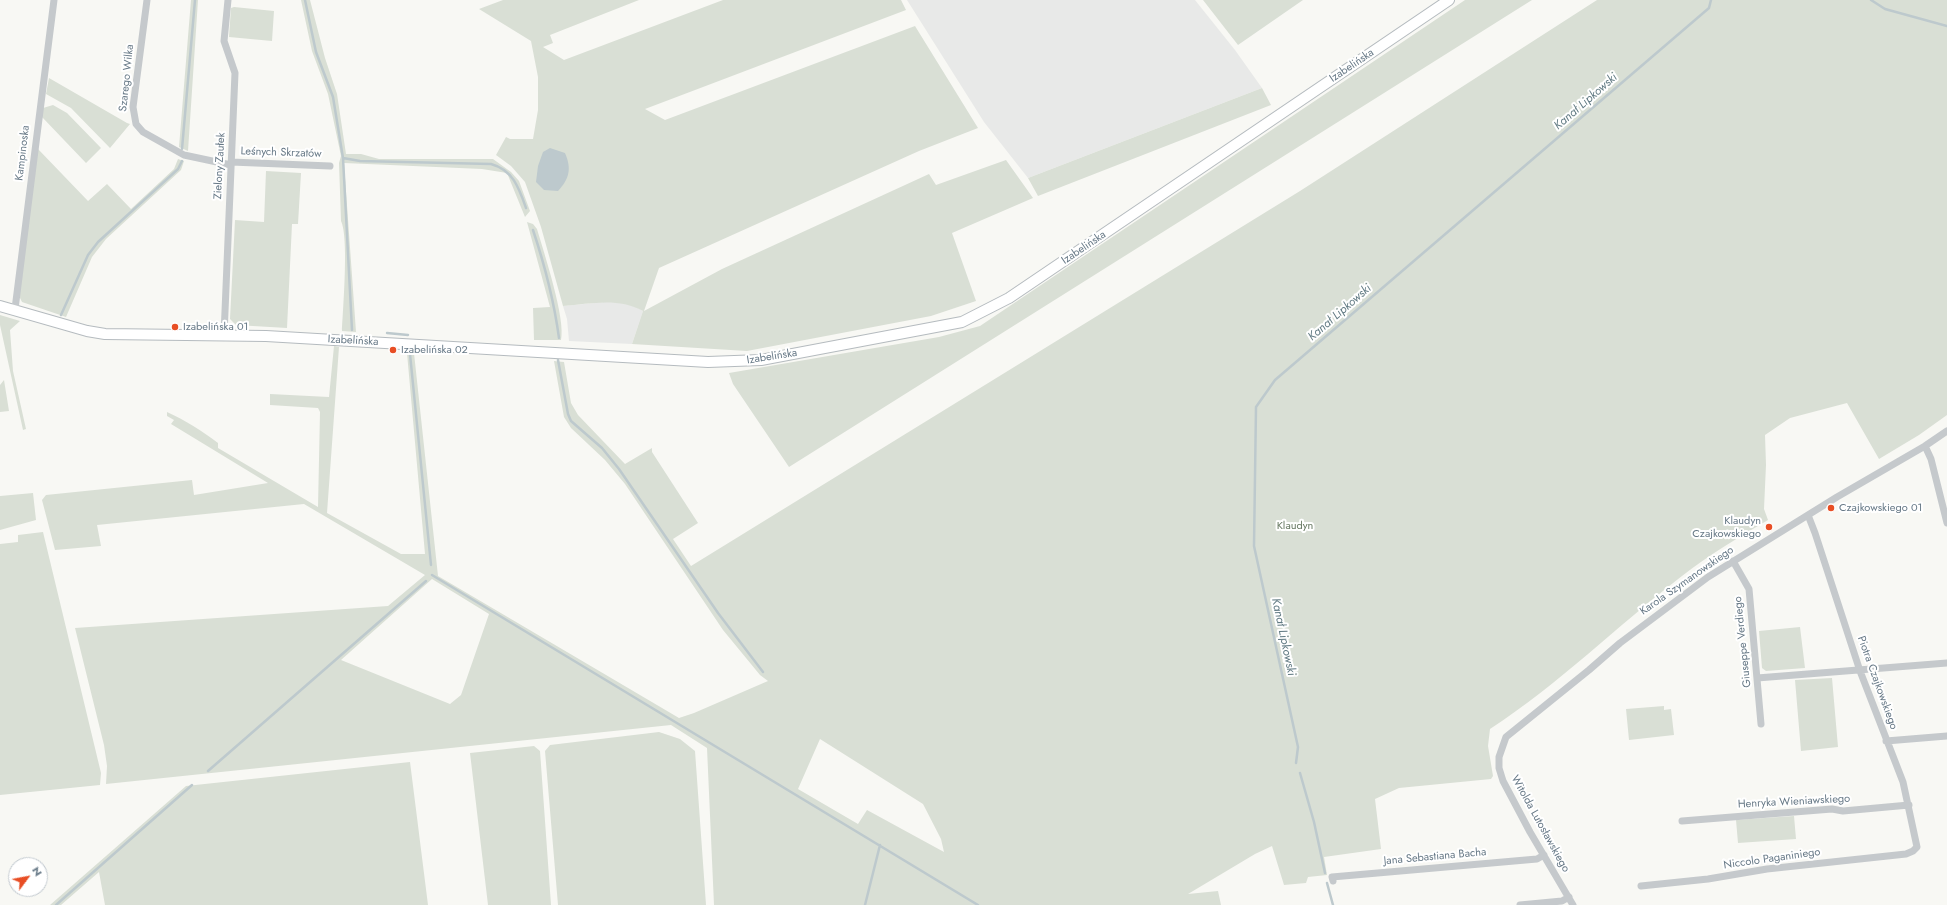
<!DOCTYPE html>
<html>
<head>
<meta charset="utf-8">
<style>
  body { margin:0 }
  #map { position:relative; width:1947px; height:905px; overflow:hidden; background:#f8f8f4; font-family:Jost,sans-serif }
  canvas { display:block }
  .north { position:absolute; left:8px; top:857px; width:40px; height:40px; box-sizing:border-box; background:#fff; border:1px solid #c2c9cf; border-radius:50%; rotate:58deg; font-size:11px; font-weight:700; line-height:16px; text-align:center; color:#667886 }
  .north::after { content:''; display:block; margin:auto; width:14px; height:18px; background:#e84e24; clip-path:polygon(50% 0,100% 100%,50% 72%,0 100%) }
</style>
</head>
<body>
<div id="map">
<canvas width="1947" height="905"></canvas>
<div class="north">N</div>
</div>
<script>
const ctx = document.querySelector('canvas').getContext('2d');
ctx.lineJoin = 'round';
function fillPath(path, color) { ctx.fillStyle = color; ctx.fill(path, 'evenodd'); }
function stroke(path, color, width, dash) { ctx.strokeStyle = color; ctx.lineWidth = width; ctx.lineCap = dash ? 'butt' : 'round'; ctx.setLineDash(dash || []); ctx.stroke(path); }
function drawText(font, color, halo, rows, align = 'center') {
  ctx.font = font + ' Jost,sans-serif'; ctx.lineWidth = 4; ctx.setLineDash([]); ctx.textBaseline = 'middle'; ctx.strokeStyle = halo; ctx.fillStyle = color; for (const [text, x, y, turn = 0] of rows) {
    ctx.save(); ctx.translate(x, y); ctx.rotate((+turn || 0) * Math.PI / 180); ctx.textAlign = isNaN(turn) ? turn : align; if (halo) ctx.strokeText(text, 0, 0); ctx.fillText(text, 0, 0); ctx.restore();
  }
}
const built = new Path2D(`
  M907,0H1195L1235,50L1262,88L1028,178L984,122Z
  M615,301L633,305L643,311L632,344L569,341L567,319L563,306Z`);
const green = new Path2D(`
  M191,0H198L188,151L179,147Z
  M301,0H310L325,58L337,94L346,154H361L379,159H493L511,172L519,181L530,211L525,217L507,173L482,169L344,163L356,332L342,331C343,309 349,237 341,221L339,163L341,156L328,94L312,51Z
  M503,0H639L550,35L553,43L543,47L564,60L723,0H901L906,10L645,109L665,120L915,26L978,128L919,151L659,268L644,311L722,269L929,174L936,185L1006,160L1033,198L952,233L976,301L931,316L747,351L632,344L643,311C618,297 591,304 563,306L541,227L525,182L511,166L496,155L506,137L510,139H533L538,110V77L531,41L479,9Z
  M1203,0H1303L1238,45Z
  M1465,0H1532L789,467L733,384L729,373L939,337L980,326Z
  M1597,0H1947V415L1919,435L1879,459L1847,403L1790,418L1765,435L1766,465L1764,509L1768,520C1739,537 1709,555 1682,576C1617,626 1559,684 1490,729L1488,746L1493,776L1491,779L1399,788L1375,799L1381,849L1324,857L1327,875L1308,877L1306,883L1284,885L1272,846L1255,854L1188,894L1218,891L1221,905H714L707,748L671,725L106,784L107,766L104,745L75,628L388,606L425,575L304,504L97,525L101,546L55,550L42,500L46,495L192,480L194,495L268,483L171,424L174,420L167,416V412C185,420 202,431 218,443V448L318,507L320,412L318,408L270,405V394L329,397L334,346L339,347L327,513L401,554H425L407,353H414L438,576L679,718L694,713L768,681L760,675L723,630L625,484L605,460L571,428L564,417L554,361L564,362L571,403L578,415L625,464L652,448V452L698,523L673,539L691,566L1300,191ZM432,579L489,614L461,695L450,704L341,660ZM820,739L923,804L941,839L944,852L867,810L858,824L798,789Z
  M234,7L274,11L272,41L229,37L231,8Z
  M49,78L127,123L130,124L110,148L71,108L46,94Z
  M1262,88L1271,105L1038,196L1028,178Z
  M53,105L67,113L101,148L86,163L42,117L43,108Z
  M38,149L88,201L107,184L131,209L174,169L178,159L184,161L181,170L106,239L92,257L66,317L22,302L19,296Z
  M266,171L301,173L298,224H292L287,328L236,325L230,319L235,220L264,222Z
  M527,222L533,224L537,229C544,253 566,319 561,340H534L533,308L550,307Z
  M0,315L20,321L10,330L13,371L26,429L23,430L0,325Z
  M4,380L9,411L0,412V385Z
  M33,493L36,520L0,530V496Z
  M43,532L101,773L100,785L0,795V544L18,542V535Z
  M1800,627L1805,668L1766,671L1762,668L1759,631Z
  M1832,678L1838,747L1801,751L1795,680Z
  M1664,706V710L1671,709L1674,735L1629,740L1626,709Z
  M659,732L680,739L695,751L706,905H558L545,751L550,745Z
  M534,746L540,751L551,905H488L470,753Z
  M410,762L428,905H105L99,872L61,905H50L186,786Z
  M1794,816L1796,839L1738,843L1736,820Z`);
const water = new Path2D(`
  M550,148L565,153C572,169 569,179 558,191L544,190L536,182L538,166L543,152Z`);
const stream = new Path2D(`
  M305,0L316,52L333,97L343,158L352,330
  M1871,0L1885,9L1947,26
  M182,149L195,0
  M343,158L360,161L491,164C513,170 519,188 526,208
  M533,230C545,266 554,301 559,338
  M61,315L88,255L98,242L178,169L182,161
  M387,333L408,335
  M410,354L431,565
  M558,360L568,414L571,421L602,448L619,469L718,613L763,672
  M432,575L978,905
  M1296,763L1298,747L1254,546L1256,407L1275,380L1709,8L1711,0
  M208,771L426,581
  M1300,773L1314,822L1325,873
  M1327,883L1333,905
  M56,905L192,785
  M865,905L880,845`);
const street = new Path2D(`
  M147,0L133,107L136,124L143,132L184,155L231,165
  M231,162L330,166
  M15,309L54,0
  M224,335L235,73L224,41L228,0
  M1925,446L1931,459L1947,523
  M1733,561L1749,589L1761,724
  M1757,678L1947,663
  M1886,741L1947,736
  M1682,821L1832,809L1843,811L1909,805
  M1333,881L1332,877L1537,859L1544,855
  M1641,886L1708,879L1767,869L1906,854L1913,851L1917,847L1903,782L1860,671L1815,533L1808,515
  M1520,905L1562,901L1569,897
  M1573,905L1530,832L1503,781L1499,768V757L1506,737L1589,670L1620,643L1708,577L1837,497L1925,446L1947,431`);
const secondary = new Path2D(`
  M0,306L87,331L105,334L266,336L708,362L761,360L962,322L1009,298L1449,0`);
const markers = [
  [175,327,4,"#e84e24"],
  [393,350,4,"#e84e24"],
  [1831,508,4,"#e84e24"],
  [1769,527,4,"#e84e24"]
];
const streetNames = [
  ["Izabelińska",1352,66,-34],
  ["Szarego Wilka",127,78,-84],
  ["Kampinoska",23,153,-83],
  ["Leśnych Skrzatów",281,153,2],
  ["Zielony Zaułek",220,166,-87],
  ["Izabelińska",1084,248,-34],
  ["Izabelińska",353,341,3],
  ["Izabelińska",772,357,-9],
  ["Karola Szymanowskiego",1687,581,-35],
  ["Giuseppe Verdiego",1743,642,-96],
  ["Piotra Czajkowskiego",1877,683,70],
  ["Henryka Wieniawskiego",1794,802,-3],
  ["Witolda Lutosławskiego",1540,824,61],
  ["Jana Sebastiana Bacha",1435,857,-5],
  ["Niccolo Paganiniego",1772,859,-8]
];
const poiNames = [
  ["Izabelińska 01",183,327],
  ["Izabelińska 02",401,350],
  ["Czajkowskiego 01",1839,508],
  ["Klaudyn",1761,521,"right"],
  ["Czajkowskiego",1761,534,"right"]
];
const parkNames = [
  ["Klaudyn",1295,526]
];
const waterNames = [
  ["Kanał Lipkowski",1586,102,-41],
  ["Kanał Lipkowski",1340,313,-41],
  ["Kanał Lipkowski",1283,637,78]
];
fillPath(built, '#e8e9e8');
fillPath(green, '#d9dfd5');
fillPath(water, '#bdc9cd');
stroke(stream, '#bdc9cd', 2.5);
stroke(secondary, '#b5bbbf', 12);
stroke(street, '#c5c9cc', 7);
stroke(secondary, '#fff', 10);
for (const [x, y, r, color] of markers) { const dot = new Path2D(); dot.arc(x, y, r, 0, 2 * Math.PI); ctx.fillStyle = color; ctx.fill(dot); stroke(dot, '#fff', 1.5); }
drawText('11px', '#667886', '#fff', streetNames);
drawText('11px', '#667886', '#fff', poiNames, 'left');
drawText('11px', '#667861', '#fff', parkNames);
drawText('italic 12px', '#617a83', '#fff', waterNames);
</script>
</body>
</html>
